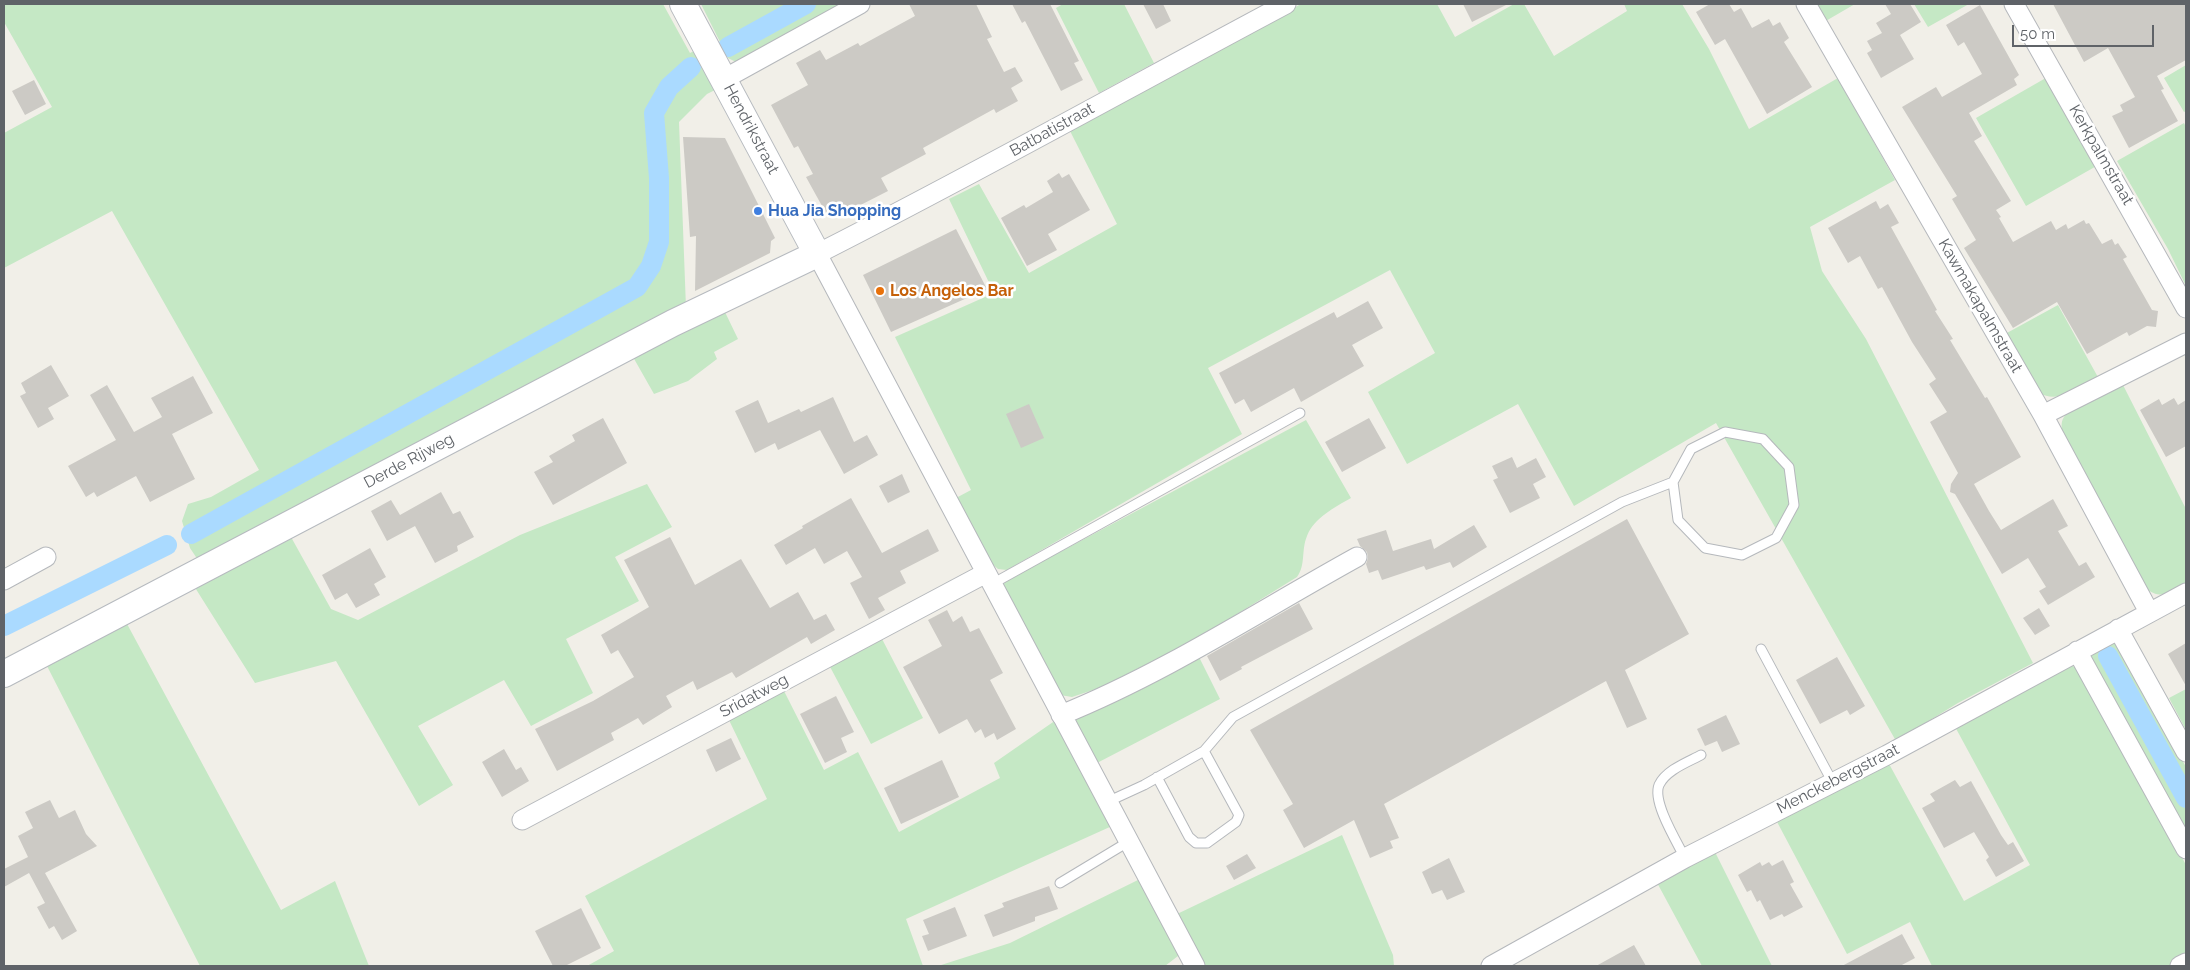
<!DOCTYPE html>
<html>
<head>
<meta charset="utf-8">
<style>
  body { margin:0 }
  #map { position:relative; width:2190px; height:970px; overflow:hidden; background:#f1efe8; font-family:Raleway,sans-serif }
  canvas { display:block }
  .frame { position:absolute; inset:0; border:5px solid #5f6368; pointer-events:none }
  .scale { position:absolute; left:2012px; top:25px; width:142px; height:22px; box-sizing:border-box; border:2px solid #5f6368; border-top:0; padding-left:6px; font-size:15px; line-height:18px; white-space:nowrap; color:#5f6368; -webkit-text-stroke:4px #fff; paint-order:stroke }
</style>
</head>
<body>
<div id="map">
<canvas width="2190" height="970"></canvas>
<div class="frame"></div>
<div class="scale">50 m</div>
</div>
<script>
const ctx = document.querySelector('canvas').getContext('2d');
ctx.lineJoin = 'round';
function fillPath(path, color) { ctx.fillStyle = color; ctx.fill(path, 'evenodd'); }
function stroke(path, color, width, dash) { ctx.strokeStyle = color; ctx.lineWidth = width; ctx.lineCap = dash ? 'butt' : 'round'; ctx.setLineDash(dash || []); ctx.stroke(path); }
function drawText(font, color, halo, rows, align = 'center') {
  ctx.font = font + ' Raleway,sans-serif'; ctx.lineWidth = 5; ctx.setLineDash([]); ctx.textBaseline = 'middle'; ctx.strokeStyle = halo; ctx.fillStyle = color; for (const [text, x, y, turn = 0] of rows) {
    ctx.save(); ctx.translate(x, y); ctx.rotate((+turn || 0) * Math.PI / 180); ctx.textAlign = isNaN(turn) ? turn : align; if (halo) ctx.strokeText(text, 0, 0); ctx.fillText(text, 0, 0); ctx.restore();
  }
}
const green = new Path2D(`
  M4,4H663L690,53L698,49L719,88L707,94L679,122L686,308L198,560L190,548L182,521L188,504L211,497L259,470L112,211L4,268V133L52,107L4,22Z
  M701,4H839L836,10L738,63L728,58Z
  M1063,4H1124L1154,63L1099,93L1056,8Z
  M1301,4H1437L1455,37L1514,4H1524L1554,56L1627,11L1624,4H1682L1709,49L1749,129L1838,78L1895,180L1810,227L1822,271L1866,339L2033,663L1958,703L1896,741L1716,423L1574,506L1518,404L1407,464L1368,392L1435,353L1390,270L1208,368L1242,434L1007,570L998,569L990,562L956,498L971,490L895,337L994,293L949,199L979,184L1029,273L1117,224L1069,129Z
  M1813,4H1855L1824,22Z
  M1914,4H1969L1928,27Z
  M2186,65V111L2184,112L2164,78Z
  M2051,75L2100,164L2026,206L1976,118Z
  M2184,123L2186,127V286L2168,249L2117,161Z
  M2058,305L2099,379C2079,388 2058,405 2037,392L2005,334Z
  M724,310L738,339L714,352L717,359L688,381L654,394L633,357Z
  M2123,385L2186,509V586C2170,594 2159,600 2144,587L2063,436C2062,429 2060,423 2064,417C2073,404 2109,392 2123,385Z
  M1306,420L1351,498C1335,507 1314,518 1307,536C1301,550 1306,565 1297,577L1200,637L1102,687L1072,697L1060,695L1002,586L1006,581Z
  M647,484L672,527L615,557L639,601L566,639L593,693L531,726L504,680L418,726L453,785L419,806L336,661L255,683L194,586L291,537L331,609L358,620L520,535Z
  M126,622L281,910L335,881L369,966H200L47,666Z
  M881,637L923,718L871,744L828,663Z
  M2108,641L2120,646L2186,767V837L2089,655Z
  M1197,653L1220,699L1097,763L1072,714Z
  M2068,664L2077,668L2084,675L2186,865V957L2170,966H1932L1910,922L1847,954L1775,818L1888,762L1964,901L2030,865L1953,723Z
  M783,689L824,770L858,752L899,832L1000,778L994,763L1056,720L1112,826L906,919L923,966H587L614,951L585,896L767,799L728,718Z
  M2186,689V730L2169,698Z
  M1342,835L1393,955L1394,966H1203L1175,915Z
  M1714,850L1772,966H1702L1655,879Z
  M1140,879L1179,950L1178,956L1165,966H938L1010,943Z`);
const canal = new Path2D(`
  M728,47L806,4
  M191,534L637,287L651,266L659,242V178L654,113L669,87L691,67
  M4,626L167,545
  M2108,656L2186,798`);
const building = new Path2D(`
  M909,4H976L992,37L987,39L1004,72L1015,67L1023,81L1011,88L1018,101L996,113L994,109L923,148L926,154L881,178L888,191L841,215L838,209L827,215L806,177L813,174L798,146L794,148L771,105L808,85L796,63L820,50L826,60L858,43L860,46L915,16Z
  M1012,4H1050L1079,61L1074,63L1083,80L1061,91L1025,21L1022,23Z
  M1143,4H1163L1171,21L1156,29Z
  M1463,4H1508L1472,22Z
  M1710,4H1729L1734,12L1741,8L1752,28L1769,19L1773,26L1780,22L1789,38L1784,42L1812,87L1767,114L1725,39L1715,45L1696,12Z
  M1885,4H1910L1921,22L1900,35L1914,59L1881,78L1867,53L1872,50L1867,41L1882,33L1876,23L1891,14Z
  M2053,4H2186V60L2157,76L2164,89L2161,90L2178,121L2129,148L2112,116L2123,111L2120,105L2135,97L2108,48L2084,62Z
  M1980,5L2019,75L2014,79L2017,85L1969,113L1982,136L1974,141L2011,201L1996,210L2001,217L1999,218L2013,242L2051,221L2056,230L2066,224L2068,229L2084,220L2086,224L2089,223L2102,244L2112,239L2115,245L2118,243L2127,257L2123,259L2152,310L2158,311L2156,327L2147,326L2129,336L2127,332L2087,354L2057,302L2013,328L1964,248L1976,240L1952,199L1957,196L1902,107L1936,87L1942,97L1982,74L1964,42L1958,46L1946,25Z
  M34,80L46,104L25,115L12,91Z
  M683,137L725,138L775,238L771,241L770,253L695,291L696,236L690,237Z
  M1059,173L1062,178L1069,174L1090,210L1048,234L1057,250L1027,266L1001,218L1024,205L1026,208L1053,192L1047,181Z
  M1876,201L1880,209L1888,204L1899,223L1891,227L1937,310L1935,311L1953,339L1950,340L1985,398L1987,397L2021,457L1974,484L1989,511L2001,530L2053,499L2068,526L2058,531L2079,566L2086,562L2095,577L2048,605L2039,591L2046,587L2028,558L2002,574L1955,494L1950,492L1951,484L1958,473L1930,422L1947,412L1929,384L1936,379L1912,342L1882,287L1878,289L1860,256L1848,263L1828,228Z
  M956,229L987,289L891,332L863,275Z
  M1368,301L1383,328L1352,345L1364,366L1301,402L1294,388L1251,412L1244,399L1235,404L1219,373L1334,312L1337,318Z
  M51,365L69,396L48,408L54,419L38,428L20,396L26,393L21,383Z
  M193,376L213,413L172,434L195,479L150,502L136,476L97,497L94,492L86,497L68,466L116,440L90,395L107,385L134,432L162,417L151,398Z
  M833,397L854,442L867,435L878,455L844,474L820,430L778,450L775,443L755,453L735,411L758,400L768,423L799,409L801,412Z
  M2174,398L2178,405L2186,400V446L2166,457L2140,410L2159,399L2162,405Z
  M1029,404L1044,438L1021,448L1006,414Z
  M603,418L627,463L553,505L534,472L553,462L549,456L575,441L572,435Z
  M1369,418L1386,448L1342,472L1325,442Z
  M1512,457L1517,468L1536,458L1546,477L1533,484L1540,498L1510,513L1493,480L1498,478L1492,466Z
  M902,474L910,492L888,503L879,486Z
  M441,492L453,514L460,511L474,537L457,546L458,551L435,563L415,526L387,541L371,511L391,500L400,515Z
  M851,498L882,553L928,529L939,551L900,571L906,583L878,598L885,610L869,619L850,583L862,577L847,551L824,564L815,548L786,565L774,545L803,528L802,526Z
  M1627,519L1689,634L1625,670L1647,719L1627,728L1606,681L1384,804L1399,838L1390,841L1393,848L1370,858L1354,820L1304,848L1283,810L1293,804L1250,730Z
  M1474,525L1487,547L1453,568L1450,562L1426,570L1424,566L1382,580L1378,570L1369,573L1366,564L1368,558L1367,552L1360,546L1357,539L1386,530L1393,551L1431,539L1434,549Z
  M670,537L695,585L741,559L770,608L798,592L814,620L826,614L835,630L811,644L807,637L736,678L732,672L697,690L693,681L666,696L672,707L643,725L638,718L611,733L614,740L557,771L535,729L593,701L634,677L618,650L611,654L601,635L649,607L624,560Z
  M370,548L386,577L374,584L380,595L356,608L347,593L335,600L322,575Z
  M1299,603L1313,629L1241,667L1242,669L1220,681L1207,656Z
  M2039,608L2050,626L2035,635L2023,618Z
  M947,610L953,622L962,616L970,632L979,628L1003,673L990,680L1016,729L997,740L994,733L985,738L981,729L975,733L967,719L939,734L903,667L942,646L928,620Z
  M2186,643V686L2168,654Z
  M1837,657L1865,706L1850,715L1847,710L1820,724L1796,680Z
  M836,696L854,732L841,738L847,752L825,763L800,714Z
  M1726,715L1740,744L1722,752L1717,741L1705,746L1697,729Z
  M731,738L741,759L716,772L706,750Z
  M504,749L516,770L521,767L529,781L502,797L482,762Z
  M942,760L959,797L901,824L884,788Z
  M1955,780L1960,787L1971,781L2001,835L2008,845L2013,842L2024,861L1996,877L1986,860L1989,857L1974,832L1944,848L1922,808L1935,801L1930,794Z
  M50,800L59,818L75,810L86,834L97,846L45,873L77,931L62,940L54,926L49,929L37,907L45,903L29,873L4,887V869L28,857L18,836L33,828L25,812Z
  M1247,854L1256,868L1234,880L1226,866Z
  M1449,858L1465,892L1447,900L1442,890L1432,894L1422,872Z
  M1783,860L1794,882L1790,884L1803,907L1784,917L1782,914L1770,920L1760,900L1757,902L1751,890L1747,892L1738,875L1760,862L1762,866L1769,862L1772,866Z
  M1049,886L1058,909L1035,917V921L993,937L984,915L1004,907L1002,903Z
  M955,907L967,936L928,951L922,936L929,934L923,920Z
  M581,908L601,948L565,966H553L535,931Z
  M1902,934L1915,958L1900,966H1842Z
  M1634,945L1646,966H1596Z`);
const lane = new Path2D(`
  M992,584L1300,413
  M1761,649L1833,783
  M1157,777L1189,837L1196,843H1207L1236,822L1239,815L1204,751
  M1107,802L1144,785L1204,751L1233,717L1622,502L1673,482L1691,449L1725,432L1763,439L1789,467L1794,505L1776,538L1742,555L1705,548L1678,520L1673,482
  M1685,858C1677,842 1652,802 1659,785C1666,770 1688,762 1701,755
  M1060,883L1128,842`);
const street = new Path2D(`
  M1806,4L2043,415L2149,612
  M2014,4L2186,308
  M724,79L860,4
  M2043,415L2186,343
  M4,580L46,557
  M2118,629L2186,752
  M2077,651L2186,849
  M1061,715C1165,673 1259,611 1357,557
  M522,820L986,573
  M1195,966L817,254C975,174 1130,87 1286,4
  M1491,966L1685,858L1887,755L2186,593
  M2180,966L2186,963`);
const secondary = new Path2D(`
  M4,674L673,323L817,254L683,4`);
const markers = [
  [758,211,5,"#3f7fe0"],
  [880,291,5,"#e8710a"]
];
const streetNames = [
  ["Hendrikstraat",751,129,62],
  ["Batbatistraat",1052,130,-29],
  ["Kerkpalmstraat",2101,155,60],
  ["Kawmakapalmstraat",1980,306,60],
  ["Derde Rijweg",409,461,-28],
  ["Sridatweg",754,696,-28],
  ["Menckebergstraat",1838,779,-27]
];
const shopNames = [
  ["Hua Jia Shopping",768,211]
];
const foodNames = [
  ["Los Angelos Bar",890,291]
];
fillPath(green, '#c5e8c5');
stroke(canal, '#aadaff', 20);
fillPath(building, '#cccac5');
stroke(lane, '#b5b8bc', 11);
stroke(street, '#b5b8bc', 21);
stroke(secondary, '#b6babf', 28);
stroke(lane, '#fff', 9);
stroke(street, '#fff', 19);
stroke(secondary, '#fff', 26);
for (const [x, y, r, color] of markers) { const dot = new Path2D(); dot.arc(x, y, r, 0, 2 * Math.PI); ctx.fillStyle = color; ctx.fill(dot); stroke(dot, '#fff', 2); }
drawText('16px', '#5f6368', '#fff', streetNames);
drawText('bold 16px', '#366cbe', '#fff', shopNames, 'left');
drawText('bold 16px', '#c56008', '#fff', foodNames, 'left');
</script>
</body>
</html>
